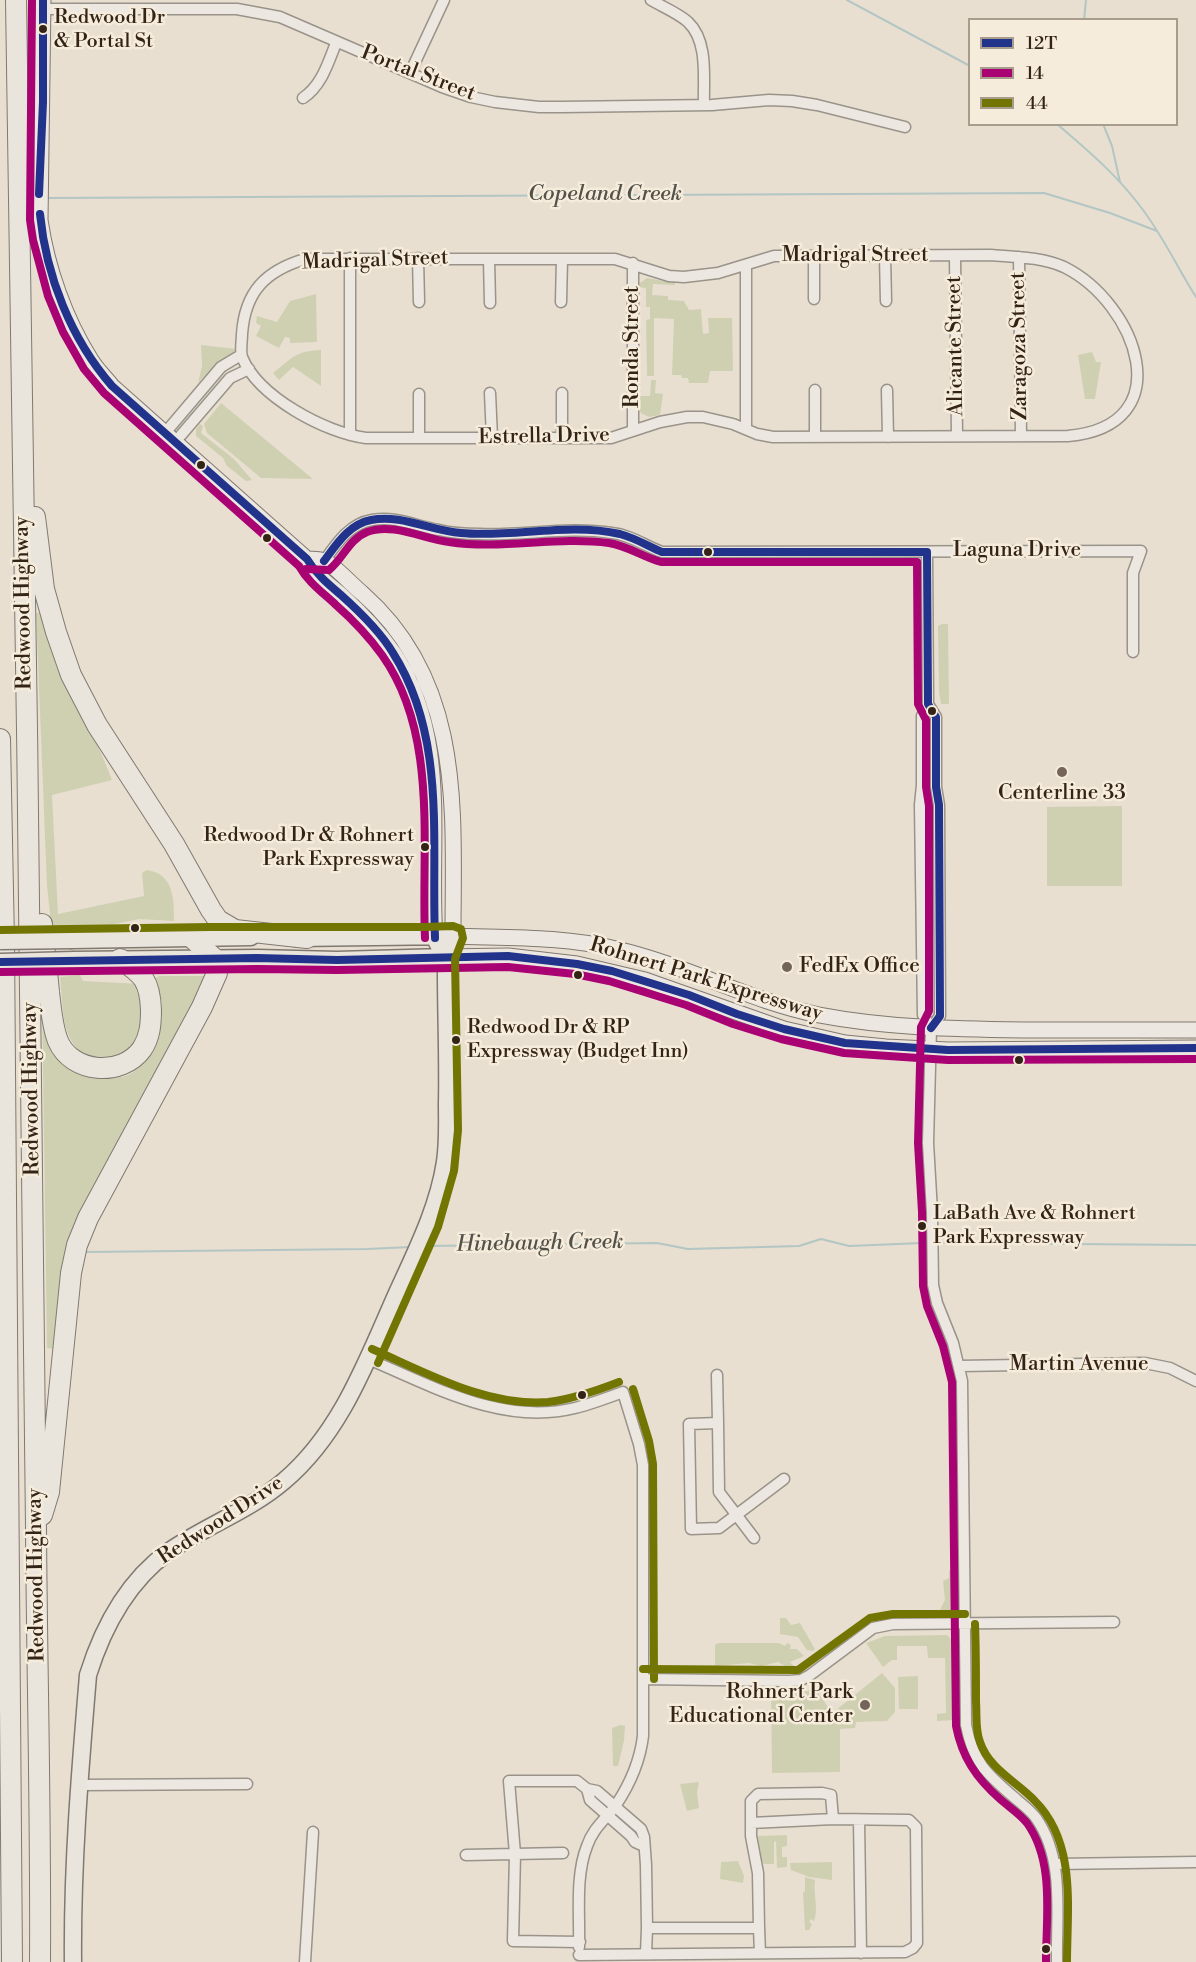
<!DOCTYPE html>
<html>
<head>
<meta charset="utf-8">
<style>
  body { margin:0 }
  #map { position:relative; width:1196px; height:1962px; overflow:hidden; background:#e8dfd1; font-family:"Libre Bodoni",serif }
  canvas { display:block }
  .legend { position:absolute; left:968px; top:18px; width:210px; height:108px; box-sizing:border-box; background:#f6ecdb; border:2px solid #a89c8d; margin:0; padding:8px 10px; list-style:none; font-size:18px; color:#342418 }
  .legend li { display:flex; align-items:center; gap:12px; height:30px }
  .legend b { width:30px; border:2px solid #a89c8d }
</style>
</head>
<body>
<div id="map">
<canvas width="1196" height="1962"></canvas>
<ul class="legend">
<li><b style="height:8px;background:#21338b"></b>12T</li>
<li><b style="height:8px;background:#a90272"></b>14</li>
<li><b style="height:8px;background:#727501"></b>44</li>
</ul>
</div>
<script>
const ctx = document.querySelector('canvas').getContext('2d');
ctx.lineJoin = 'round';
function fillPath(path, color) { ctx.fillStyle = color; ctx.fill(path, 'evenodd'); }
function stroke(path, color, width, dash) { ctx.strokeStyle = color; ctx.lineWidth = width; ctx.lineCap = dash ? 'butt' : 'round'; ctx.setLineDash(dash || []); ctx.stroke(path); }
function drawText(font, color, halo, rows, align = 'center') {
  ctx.font = font + ' "Libre Bodoni",serif'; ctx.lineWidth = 5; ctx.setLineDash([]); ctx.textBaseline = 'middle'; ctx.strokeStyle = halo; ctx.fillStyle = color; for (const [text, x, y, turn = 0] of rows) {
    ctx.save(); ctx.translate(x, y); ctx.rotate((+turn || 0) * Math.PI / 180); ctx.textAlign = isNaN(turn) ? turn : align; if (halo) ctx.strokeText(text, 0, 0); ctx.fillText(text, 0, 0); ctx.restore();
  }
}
const green = new Path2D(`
  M647,278L675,283V285L653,284L652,295L668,296V300L684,301L689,310L701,309L703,334L709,333L708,318H732L733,371H710L708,383H689L688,378H682L681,375H672L674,319L654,318V376H647L646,320L650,319V307H646V288L639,287L640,283Z
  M316,294L317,342L290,343V338L285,337L279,348L256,336L261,326L256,323L257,316L277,322L290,301Z
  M201,345L236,349L232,355L214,366L198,383L202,366Z
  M321,350V386L293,367L279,380L273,373C292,358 295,351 321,350Z
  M1092,352L1096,362H1101L1095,399H1085L1078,355Z
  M651,380H656L655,393L663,394L660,415L649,417L641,413L637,403L638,396H650Z
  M221,403L313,479L261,478L207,433L204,424Z
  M200,424L203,426L201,433L234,459L252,480L246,481L227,466L223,458L196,436V429Z
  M36,613H41C52,673 92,723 112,780L52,795L58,914L144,896L142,873L147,870C174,874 174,899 174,921L139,919L101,927L52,932L47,886Z
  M942,624H948L949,704H941L939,692L938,626Z
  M1122,806V886H1047V807Z
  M80,975L83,981L141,984L142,1038L120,1057L88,1059C59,1037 64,1010 60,977Z
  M159,976H205L204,987L111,1159L57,1349L47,1348L42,996L51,1034L95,1077C105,1078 118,1079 128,1075C160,1060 171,1007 154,979Z
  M949,1570L956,1574V1589L953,1592L952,1597L956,1604L952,1610H940L945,1600L943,1581L949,1578Z
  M780,1618H786L791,1625L800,1623L815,1649L813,1651L807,1650L798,1637L780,1634Z
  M947,1635L956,1645L958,1718L956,1720L937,1721V1714L946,1713L945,1658H928L927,1646H897V1660H892L883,1667L866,1643L885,1636Z
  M718,1643H779L785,1646L787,1643L791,1645L790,1649H797L804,1656L790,1662L794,1666L787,1667L778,1662L761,1666L749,1663L715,1666V1645Z
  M882,1673L895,1688V1712L887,1721L856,1722L855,1728L840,1729V1772L772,1773L771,1692L808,1691L811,1689L816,1690L828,1707L830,1706L835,1711Z
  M918,1676V1709H899L898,1677Z
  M620,1725L625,1726L624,1741L618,1766H613L612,1728Z
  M699,1782L697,1793L699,1808L687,1811L680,1784Z
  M787,1835V1846L782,1847V1857H787V1867L777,1868L776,1841L774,1842V1864H764L762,1861L757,1836Z
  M738,1861L744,1876L743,1883L720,1879L721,1862Z
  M832,1862V1880L809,1877L791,1870L790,1863Z
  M805,1877L815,1880C813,1896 819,1908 814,1921L811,1919L809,1922L812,1924L809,1930H805L803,1892H805Z`);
const stream = new Path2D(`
  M847,0L970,66
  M1084,20L1086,0
  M1057,124C1087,150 1116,174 1140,206C1162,234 1177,267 1196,297
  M1103,124L1112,146L1120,182
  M47,198L1044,193L1110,213L1157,231
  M944,1243L1196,1245
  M426,1246L657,1243L688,1249L799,1246L821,1239L849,1246L922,1243
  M84,1252L367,1249L411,1247`);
const minor = new Path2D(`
  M651,0C663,7 678,13 688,22C709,42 703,79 704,105
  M43,9H237L280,17L442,87L471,97L495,102L539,107H562L712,105L769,100L792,101L817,105L905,127
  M410,73L444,0
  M303,98C322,85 328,63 336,43
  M991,255C1015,257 1042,257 1064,267C1137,303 1182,426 1068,436L773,437L757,434L733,424L703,417H687L660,422L611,438H366C326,433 258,397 242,357C240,351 242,341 242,334C245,292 265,271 305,259H615L669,276L684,277L718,273L774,256Z
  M885,256L886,301
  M955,256L957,436
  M1019,257L1021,436
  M418,258L419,302
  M489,259L490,303
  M633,263V431
  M746,265V428
  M814,299V256
  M561,302L562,259
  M815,390V437
  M887,390L888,437
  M490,393L492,438
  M165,433L221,367L241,355
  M350,435V258
  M419,438V394
  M562,438V393
  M176,441L230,378L249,369
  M927,552L928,704L936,717V787L939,805L940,1016L931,1028
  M322,564C335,546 348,524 372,520C397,516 415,526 439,530C451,533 467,534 480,534C523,536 568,526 612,533C631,535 645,546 662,552L1141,551L1133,573V652
  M928,704L922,716V785L920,805L923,1015L931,1028L928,1143L932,1212L933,1285L937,1303L953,1343L962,1381L966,1725C973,1763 988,1775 1016,1799C1023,1805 1031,1811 1036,1818C1065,1859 1056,1915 1057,1962
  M368,1359C433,1386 502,1426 575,1408C591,1404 607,1398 623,1392L639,1444L643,1465V1736C640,1761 630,1784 616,1805C606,1819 593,1828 587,1846C575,1876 580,1915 579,1947
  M959,1366L1145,1363L1170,1368L1196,1381
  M717,1375L718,1423L689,1424L691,1529L719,1528L784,1479
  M718,1423L719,1492L754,1538
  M643,1679L789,1681L801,1680L810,1675L873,1628L893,1624L1114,1622
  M79,1785L247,1784
  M587,1789L590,1800L631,1836L635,1842L644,1846
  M859,1820L861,1953
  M751,1823L833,1819
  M466,1855L563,1853
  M1055,1864L1196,1862
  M759,1928L760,1953
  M646,1954L647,1928
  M579,1955L905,1952L913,1948L917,1943L916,1827L909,1820L833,1819L831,1795L822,1793L758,1794L751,1801V1836L758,1873L759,1928H647L646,1865L644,1837L641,1829L597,1791L587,1789L577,1781H509L515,1854L513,1941L580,1942
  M305,1962L313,1832`);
const secondary = new Path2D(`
  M43,0L40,220C47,268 65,319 91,360C96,369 105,377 112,386L307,559C317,578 325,581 341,595C360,612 378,631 393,652C451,738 428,842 435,938
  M307,559C312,559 320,559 325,561C335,566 353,586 363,594C465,684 453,813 453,936C508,938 563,936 616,949C686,965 749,1001 819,1015C887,1028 955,1029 1023,1030C1081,1030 1138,1030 1196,1030
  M444,957L508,956L577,964L645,980L784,1029L845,1043L886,1047L948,1050L1196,1048`);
const primary = new Path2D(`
  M295,938L453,936L444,957
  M72,940L251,937
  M74,960L257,958L337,960L444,957
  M73,1962C72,1866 80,1771 88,1675C103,1627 127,1582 168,1552C205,1526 249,1511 284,1481C341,1433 367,1360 397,1293C416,1251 438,1208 445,1162C448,1142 447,1123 447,1103C448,1059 446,1016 446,972L444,957L435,938`);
const motorway = new Path2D(`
  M16,0C24,509 32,1019 36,1528C37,1673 41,1817 40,1962
  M35,517L44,589L56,632L71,675L97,725L174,844L211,910L218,920L235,930L307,938
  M0,739L4,942L12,1962
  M42,924C44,947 47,969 49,992C51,1008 52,1026 58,1041C72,1074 122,1077 142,1049C150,1037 151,1024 151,1010C150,981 143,974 120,959
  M42,1515L49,1492L71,1273L77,1245L88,1218L202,1007L217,973L215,959L191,937`);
const primaryBridge = new Path2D(`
  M0,941L72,940
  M0,962L74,960`);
const bus1 = new Path2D(`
  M39,194L43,102V0
  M40,214C46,276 71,339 112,386L307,559C316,574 328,584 341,595C360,612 380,631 393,653C447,738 431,842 435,938
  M927,552L928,704L936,717V787L939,805L940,1016L931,1028
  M324,561C336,545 349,524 371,520C401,514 431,531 461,533C513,538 568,522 620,534C635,538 648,546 662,552H927
  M0,962L257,958L337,960L508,956L577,964L612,971L689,995L737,1014L784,1029L845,1043L948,1050L1196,1048`);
const bus2 = new Path2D(`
  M32,0L30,220L33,240L48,296L63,332L84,369L104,393L299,566C308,582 322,592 336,605C353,620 369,637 382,655C439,735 421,846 425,938
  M306,569L329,570C343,559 349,539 367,532C392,522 424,539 449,542C502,550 556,536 609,543C628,546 643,557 661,562H917L918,704L926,720V787L929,806V1011L921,1027L918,1143L922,1212L923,1286L927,1306L943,1346L952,1382L956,1726C962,1757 976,1778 1000,1799C1009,1807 1020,1814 1027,1823C1055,1862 1046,1917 1046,1962
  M0,972L257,969L337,970L508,967L575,974L609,981L686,1005L733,1024L781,1039L844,1053L948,1060L1196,1059`);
const bus3 = new Path2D(`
  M0,930L210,927H424L453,926L461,929L463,938L455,959L458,1130L454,1171L438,1227L378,1363
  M372,1349C427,1373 487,1407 548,1402C573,1399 596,1391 619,1382
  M633,1389L649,1441L653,1464L654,1679
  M975,1624C976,1650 976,1676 976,1702C977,1715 975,1729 980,1742C989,1769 1017,1782 1035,1801C1077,1843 1067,1909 1067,1962
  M643,1669L798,1670L870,1618L893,1614H965`);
const markers = [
  [43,29,5,"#342418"],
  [201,465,5,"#342418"],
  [267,538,5,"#342418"],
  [708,552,5,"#342418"],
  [932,711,5,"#342418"],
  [1062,772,6,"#736559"],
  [425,847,5,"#342418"],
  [135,928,5,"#342418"],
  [787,967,6,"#736559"],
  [578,975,5,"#342418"],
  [456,1040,5,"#342418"],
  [1019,1060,5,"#342418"],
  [922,1226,5,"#342418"],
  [582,1395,5,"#342418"],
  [865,1705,6,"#736559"],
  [1046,1949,5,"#342418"]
];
const busNames = [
  ["Redwood Dr",54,18],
  ["& Portal St",54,42],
  ["Redwood Dr & Rohnert",414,836,"right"],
  ["Park Expressway",414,860,"right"],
  ["Redwood Dr & RP",467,1028],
  ["Expressway (Budget Inn)",467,1052],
  ["LaBath Ave & Rohnert",933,1214],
  ["Park Expressway",933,1238]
];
const streetNames = [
  ["Portal Street",418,74,21],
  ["Madrigal Street",855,256],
  ["Madrigal Street",375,261,-2],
  ["Alicante Street",956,346,-91],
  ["Zaragoza Street",1020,346,-91],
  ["Ronda Street",633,347,-90],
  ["Estrella Drive",544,437,-1],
  ["Laguna Drive",1017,551],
  ["Redwood Highway",24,603,-91],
  ["Rohnert Park Expressway",706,980,17],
  ["Redwood Highway",32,1089,-91],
  ["Martin Avenue",1079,1365],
  ["Redwood Drive",221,1521,-33],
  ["Redwood Highway",37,1575,-91]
];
const poiNames = [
  ["Centerline 33",1062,794],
  ["FedEx Office",799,967,"left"],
  ["Rohnert Park",853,1693,"right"],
  ["Educational Center",853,1717,"right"]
];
const waterNames = [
  ["Copeland Creek",605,195],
  ["Hinebaugh Creek",540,1244,-1]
];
fillPath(green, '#cfd0b1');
stroke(stream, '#b3c6c3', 2);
stroke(minor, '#999389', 13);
stroke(secondary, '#807970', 17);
stroke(primary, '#807970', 19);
stroke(motorway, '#807970', 22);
stroke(minor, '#ece8e1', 10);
stroke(secondary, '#ece8e1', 15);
stroke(primary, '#e9e4dc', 16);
stroke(motorway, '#e9e4dc', 20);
stroke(primaryBridge, '#807970', 19, []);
stroke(primaryBridge, '#e9e4dc', 16);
stroke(bus1, '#21338b', 8);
stroke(bus2, '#a90272', 8);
stroke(bus3, '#727501', 8);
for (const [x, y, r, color] of markers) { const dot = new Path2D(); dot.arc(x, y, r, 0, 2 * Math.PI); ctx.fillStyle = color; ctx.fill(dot); stroke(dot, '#f6ecdb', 2); }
drawText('20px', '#342418', '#f6ecdb', busNames, 'left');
drawText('21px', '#342418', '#f6ecdb', streetNames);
drawText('21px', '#342418', '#f6ecdb', poiNames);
drawText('italic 22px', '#53524a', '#f6ecdb', waterNames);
</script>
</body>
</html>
